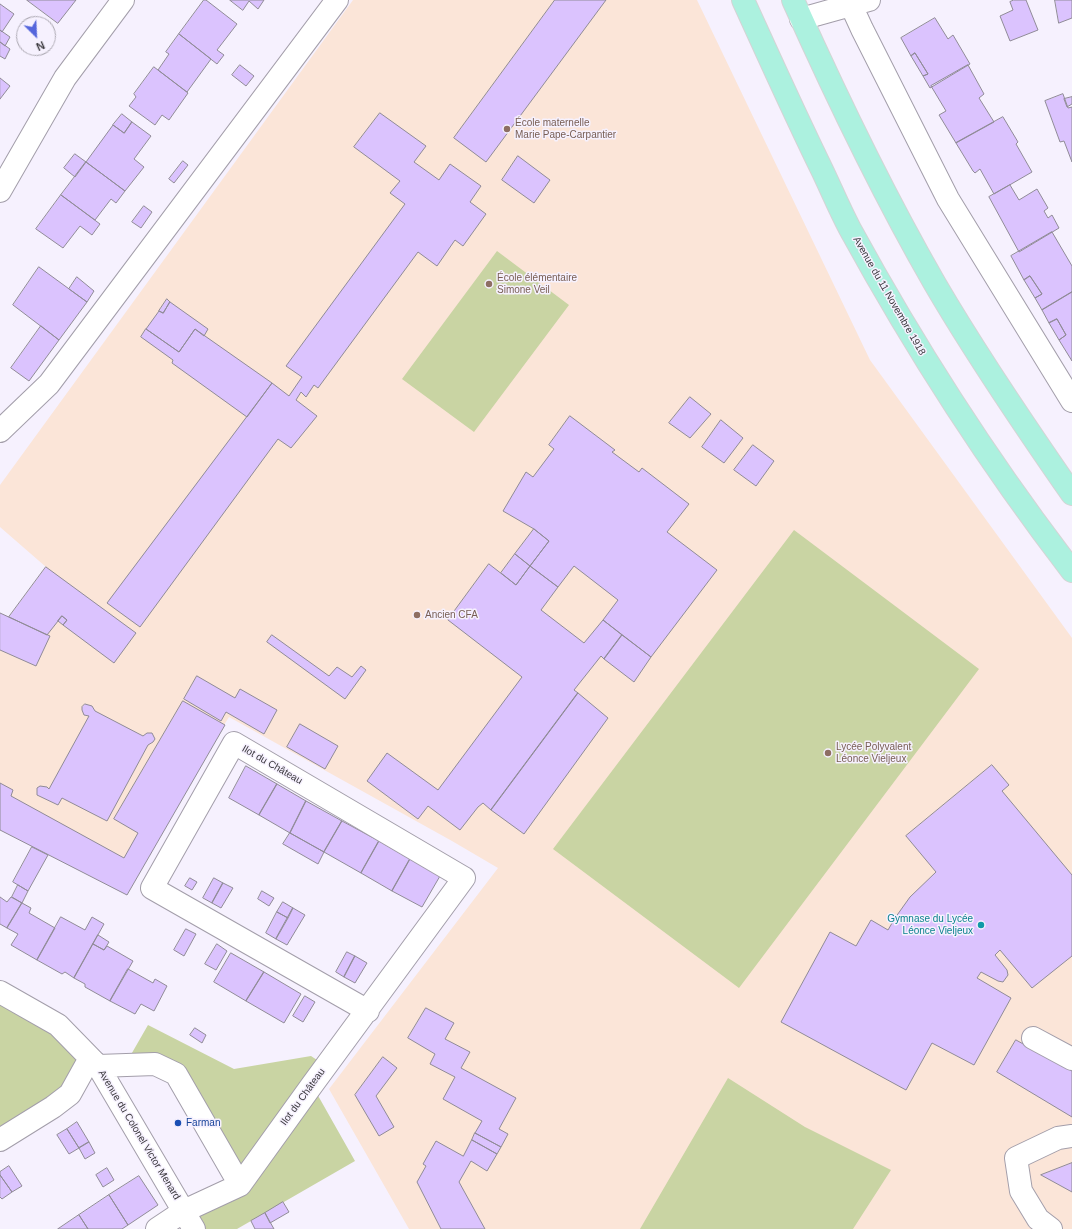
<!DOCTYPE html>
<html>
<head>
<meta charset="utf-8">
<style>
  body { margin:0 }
  #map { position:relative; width:1072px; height:1229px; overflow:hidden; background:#f6f1fe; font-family:Arial,sans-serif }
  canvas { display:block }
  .north { position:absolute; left:16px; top:16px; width:40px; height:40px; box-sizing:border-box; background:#f6f1fe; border:1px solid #aca8b2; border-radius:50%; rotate:156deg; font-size:11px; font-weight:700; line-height:16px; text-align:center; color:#3c3a3f }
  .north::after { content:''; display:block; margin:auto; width:14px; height:18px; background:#5566dc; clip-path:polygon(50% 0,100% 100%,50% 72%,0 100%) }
</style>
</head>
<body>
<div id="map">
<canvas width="1072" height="1229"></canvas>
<div class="north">N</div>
</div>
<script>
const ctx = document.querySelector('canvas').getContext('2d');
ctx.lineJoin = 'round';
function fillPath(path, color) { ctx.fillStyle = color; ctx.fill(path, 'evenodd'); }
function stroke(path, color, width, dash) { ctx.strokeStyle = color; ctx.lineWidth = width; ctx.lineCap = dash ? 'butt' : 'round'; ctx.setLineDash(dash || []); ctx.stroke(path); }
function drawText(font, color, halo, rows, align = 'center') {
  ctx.font = font + ' Arial,sans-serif'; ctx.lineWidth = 3; ctx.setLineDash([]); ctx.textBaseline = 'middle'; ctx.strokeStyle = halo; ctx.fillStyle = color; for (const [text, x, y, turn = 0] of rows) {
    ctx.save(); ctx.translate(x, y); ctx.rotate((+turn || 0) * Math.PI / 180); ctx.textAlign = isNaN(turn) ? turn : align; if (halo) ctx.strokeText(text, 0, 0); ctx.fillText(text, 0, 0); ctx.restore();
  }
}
const education = new Path2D(`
  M353,0H697L870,360L1072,638V1229H409L329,1089L498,868L452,841L229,717L122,892L0,830V613L9,617L46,567L0,527V485Z`);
const green = new Path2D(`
  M497,251L569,305L474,432L402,379Z
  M794,530L979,669L739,988L553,849Z
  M0,992L90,1058L70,1094L0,1140Z
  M148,1025L234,1069L311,1056L326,1066L312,1085L355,1161L237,1229H194L184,1211L240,1185L176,1074L125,1065Z
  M728,1078L805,1127L891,1170L853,1229H640Z`);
const building = new Path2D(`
  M27,0H76L58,23Z
  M204,0H206L237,24L217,50L224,55L217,64L179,34Z
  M230,0H264L258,9L249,1L243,10Z
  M555,0H606L486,162L454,138Z
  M1014,0H1026L1038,30L1010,41L1000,16L1013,10L1010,2Z
  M1055,0H1072V18L1059,23Z
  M0,4L14,14L2,32L0,30Z
  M935,18L948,39L953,35L970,64L930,88L923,76L928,74L915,53L911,56L901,38Z
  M0,30L10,37L5,46L0,42Z
  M179,34L211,59L187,92L158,70L169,54L166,52Z
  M0,42L10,49L5,59L0,56Z
  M915,53L928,74L923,76L911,56Z
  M240,65L254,76L246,86L232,75Z
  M968,65L984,94L979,98L994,122L956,143L939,115L946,111L931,86Z
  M154,67L188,93L169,120L162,115L155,125L129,106L136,97L134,94Z
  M0,78L10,86L0,99Z
  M1063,94L1068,108L1072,107V162L1064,141L1060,142L1045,101Z
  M1072,97V104L1067,107L1064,99Z
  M380,113L426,146L414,162L439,180L450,164L481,186L470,202L486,214L463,246L455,240L437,266L418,252L318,388L314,385L306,397L301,392L296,400L317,416L291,448L278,439L140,627L107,603L272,383L289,396L302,377L286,366L405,204L390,193L400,181L354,147Z
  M122,114L132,122L124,133L113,125Z
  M1003,117L1018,142L1016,144L1032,172L994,194L980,169L975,173L973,171L956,143Z
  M132,122L151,136L134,159L144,167L125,191L86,162L113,125L124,133Z
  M75,154L86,162L75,177L64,168Z
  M518,156L550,180L534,203L502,180Z
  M183,161L188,165L174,183L169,179Z
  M86,162L125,191L116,203L111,199L95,220L61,195Z
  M1010,185L1019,200L1037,189L1048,208L1044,211L1048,218L1052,215L1059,228L1019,252L989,197Z
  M61,195L100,224L92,235L80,226L63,248L36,229Z
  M144,206L152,212L141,228L132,222Z
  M1052,232L1072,266V292L1042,310L1035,298L1042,294L1030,276L1024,280L1011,256Z
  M39,267L87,302L59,340L13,305Z
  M1030,276L1042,294L1035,298L1024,280Z
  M77,277L94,291L87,302L69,289Z
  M1072,292V361L1059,340L1066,335L1057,319L1049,323L1042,310Z
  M167,299L170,302L163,313L159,311Z
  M170,302L208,329L204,336L195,329L179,352L146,329L159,311L163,313Z
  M1057,319L1066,335L1059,340L1049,323Z
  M41,326L59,340L29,381L11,368Z
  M146,329L179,352L195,329L272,383L247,417L172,363L173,360L141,337Z
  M690,397L711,414L690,438L669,423Z
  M570,416L615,450L612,452L639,472L642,468L689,504L667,532L717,570L651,657L603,620L618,600L574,566L558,587L530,566L549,541L534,529L503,511L526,472L533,477L554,449L549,445Z
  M721,420L743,438L724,463L702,447Z
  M753,445L774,461L756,486L734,470Z
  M534,529L549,541L530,566L515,554Z
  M515,554L530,566L516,585L501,573Z
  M489,564L516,585L530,566L558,587L541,610L584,643L603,620L622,635L604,659L601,656L574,690L578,693L491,810L483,803L478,807L460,830L428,806L418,819L367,781L387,753L438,790L522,677L448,620Z
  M46,567L136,633L114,663L63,625L67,620L62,616L47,635L9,617Z
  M0,613L50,636L36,666L0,650Z
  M62,616L67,620L63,625L58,621Z
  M272,635L329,676L337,667L352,677L361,666L366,670L345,699L267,642Z
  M622,635L651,657L634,682L604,659Z
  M197,676L235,698L240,689L277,710L264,734L226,712L221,721L184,699Z
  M578,693L608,718L524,834L491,810Z
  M183,701L225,725L127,895L0,830V783L13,790L11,796L124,858L138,833L114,819Z
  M85,704L92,706L95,711L143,736L147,733H152L155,739L153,742L148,745L107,821L62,798L58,805L37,795V788L40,786L47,787L49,789L89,716L84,715L82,710V707Z
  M300,724L338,746L325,769L287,747Z
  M992,765L1009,785L1002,791L1072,875V956L1032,988L1000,950L995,955L1007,970L1008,975L1003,982L998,981L981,972L977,978L1011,998L974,1065L932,1043L906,1090L781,1022L830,932L856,946L871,920L888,930L895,918L910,897L936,872L906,836Z
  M246,766L277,784L259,815L229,798Z
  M277,784L306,801L290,833L259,815Z
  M306,801L342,821L324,852L290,833Z
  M342,821L379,841L361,873L324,852Z
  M290,833L324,852L318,864L283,844Z
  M379,841L410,859L392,891L361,873Z
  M32,847L48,855L28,891L13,882Z
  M410,859L440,876L422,907L392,891Z
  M190,878L197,882L192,890L185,886Z
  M214,878L223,883L212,903L203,898Z
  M223,883L233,888L221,908L212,903Z
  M18,885L28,891L22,903L12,897Z
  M262,891L274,898L269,906L258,899Z
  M0,897L7,902L11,897L22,903L7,928L0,924Z
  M283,902L293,908L288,918L277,912Z
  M22,903L31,908L29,913L55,928L37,960L11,945L18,934L7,928Z
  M293,908L305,915L287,945L276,939Z
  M277,912L288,918L276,939L266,933Z
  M61,917L85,930L92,917L104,924L74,978L65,972L62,974L37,960Z
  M186,929L196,934L184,956L174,950Z
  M98,935L109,942L104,950L93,944Z
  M93,944L104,950L107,946L133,961L110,1001L85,987V984L74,978Z
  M217,944L227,951L216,970L205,964Z
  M347,952L355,956L344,977L336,972Z
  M231,953L264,972L246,1001L214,982Z
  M355,956L367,963L355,983L344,977Z
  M128,969L153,983L155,979L167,986L154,1011L141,1004L135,1014L110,1001Z
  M264,972L301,994L284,1023L246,1001Z
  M305,996L315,1002L303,1022L293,1016Z
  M426,1008L454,1023L445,1039L470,1052L461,1068L516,1098L499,1129L508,1134L501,1147L475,1133L482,1121L443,1099L455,1077L430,1064L435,1054L408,1038Z
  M195,1028L206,1035L202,1043L190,1035Z
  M1016,1040L1072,1071V1117L997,1072Z
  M383,1057L397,1068L376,1096L394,1127L379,1136L355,1095Z
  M77,1122L89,1142L79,1148L67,1129Z
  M67,1129L79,1148L69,1154L57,1135Z
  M475,1133L501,1147L497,1154L472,1140Z
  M472,1140L497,1154L487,1171L471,1161L459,1182L485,1229H441L417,1182L426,1166L423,1164L436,1141L463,1156Z
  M89,1142L95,1153L85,1159L79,1148Z
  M1072,1163V1192L1041,1175Z
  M9,1166L22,1186L12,1192L0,1175V1172Z
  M107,1168L114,1180L103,1187L96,1175Z
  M0,1175L12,1192L2,1199L0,1197Z
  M139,1176L158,1205L128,1225L109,1195Z
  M109,1195L128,1225L122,1229H88L79,1215Z
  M283,1202L289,1212L270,1223L265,1213Z
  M265,1213L274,1229H255L251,1221Z
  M79,1215L88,1229H58Z`);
const minor = new Path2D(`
  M851,5L862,29L948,199L1072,401
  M801,19L869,0
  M0,191L65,78L123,0
  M0,431L49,384L337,0
  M0,992L58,1025L98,1066L194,1229
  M1033,1038L1072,1059
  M98,1066L155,1064L176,1074L240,1185
  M0,1140L53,1107L70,1094L90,1058
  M157,1229L184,1211L240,1185L312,1085L464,878L234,743L152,888L368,1011
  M1051,1229L1038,1219L1021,1191L1016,1158L1058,1138L1072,1136`);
const major = new Path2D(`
  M743,0C769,57 795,115 823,172C832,191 840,210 850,229C915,348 989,463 1072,571
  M793,0C836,96 882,192 935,284C977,356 1024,425 1072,494`);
const markers = [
  [507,129,4,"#8d6e63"],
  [489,284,4,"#8d6e63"],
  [417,615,4,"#8d6e63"],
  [828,753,4,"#8d6e63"],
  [981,925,4,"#0f9aa8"],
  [178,1123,4,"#1a4fb4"]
];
const educationNames = [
  ["École maternelle",515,123],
  ["Marie Pape-Carpantier",515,135],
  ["École élémentaire",497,278],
  ["Simone Veil",497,290],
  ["Ancien CFA",425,615],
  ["Lycée Polyvalent",836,747],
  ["Léonce Vieljeux",836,759]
];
const streetNames = [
  ["Avenue du 11 Novembre 1918",889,296,60],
  ["Ilot du Château",272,765,30],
  ["Ilot du Château",303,1097,-54],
  ["Avenue du Colonel Victor Menard",139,1135,59]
];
const cultureNames = [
  ["Gymnase du Lycée",973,919],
  ["Léonce Vieljeux",973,931]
];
const transitNames = [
  ["Farman",186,1123]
];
fillPath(education, '#fbe5d8');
fillPath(green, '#c9d4a3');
fillPath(building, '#dbc3fe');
stroke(building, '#908b97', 1);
stroke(minor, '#a39eaa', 24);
stroke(major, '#d4d4d5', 24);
stroke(minor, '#fff', 22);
stroke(major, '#acf1df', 22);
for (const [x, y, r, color] of markers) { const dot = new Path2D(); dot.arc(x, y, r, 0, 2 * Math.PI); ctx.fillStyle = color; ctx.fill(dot); stroke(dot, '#f6f1fe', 1.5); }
drawText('10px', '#785e54', '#f6f1fe', educationNames, 'left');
drawText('10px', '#3c3a3f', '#f6f1fe', streetNames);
drawText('10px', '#0d838f', '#f6f1fe', cultureNames, 'right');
drawText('10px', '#164399', '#f6f1fe', transitNames, 'left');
</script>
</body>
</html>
